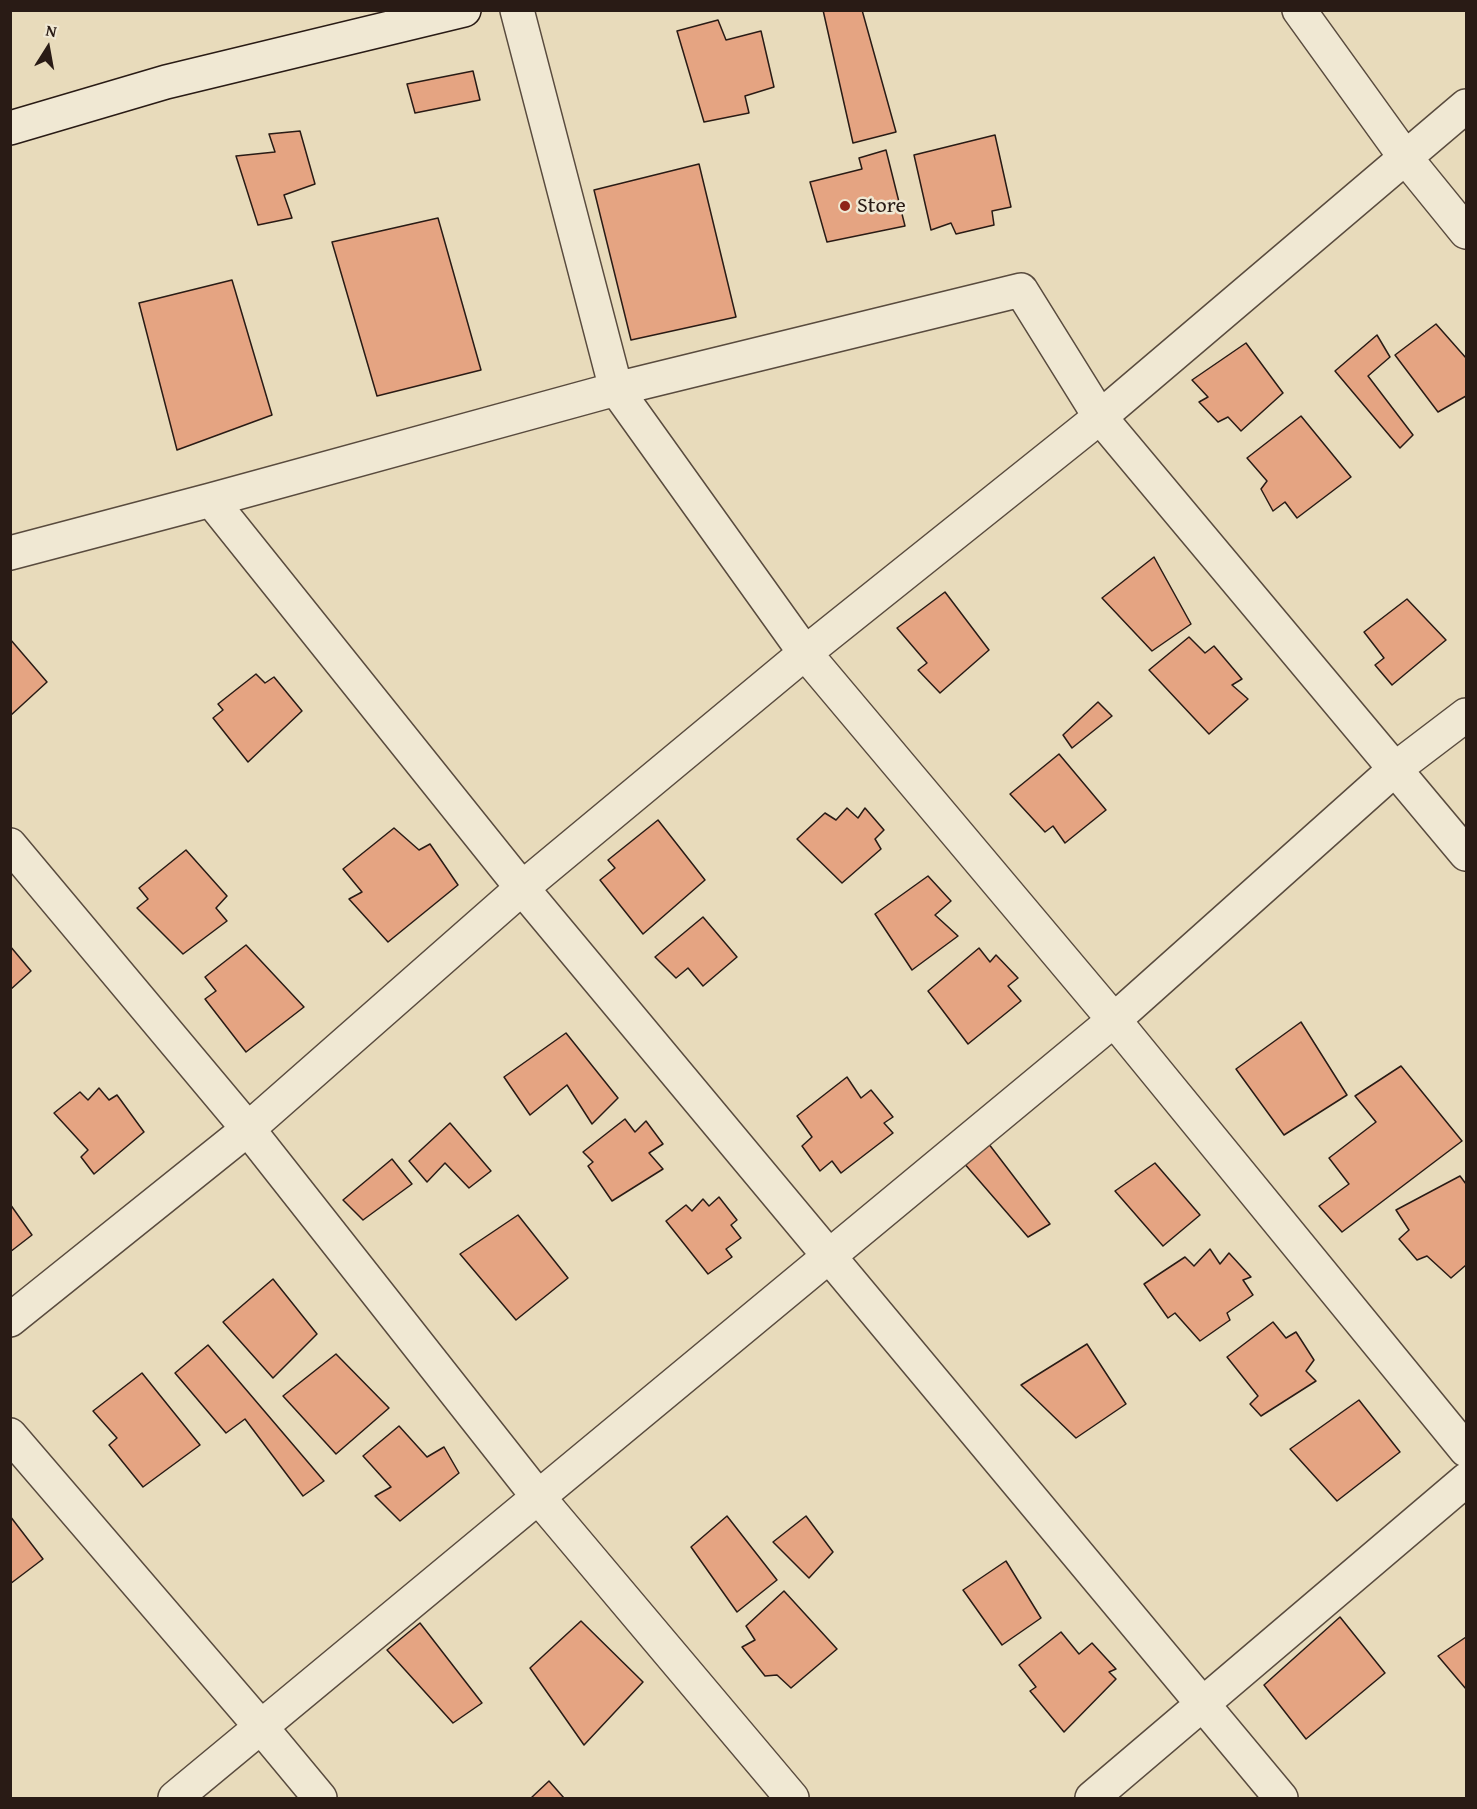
<!DOCTYPE html>
<html>
<head>
<meta charset="utf-8">
<style>
  body { margin:0 }
  #map { position:relative; width:1477px; height:1809px; overflow:hidden; background:#e8dbbb; font-family:"Gentium Book Plus",serif }
  canvas { display:block }
  .frame { position:absolute; inset:0; border:12px solid #291b15; pointer-events:none }
  .north { position:absolute; left:18px; top:18px; width:60px; height:60px; -webkit-text-stroke:4px #f0e8d3; paint-order:stroke; rotate:11deg; font-size:16px; font-weight:700; line-height:24px; text-align:center; color:#291b15 }
  .north::after { content:''; display:block; margin:auto; width:21px; height:27px; background:#291b15; clip-path:polygon(50% 0,100% 100%,50% 72%,0 100%) }
</style>
</head>
<body>
<div id="map">
<canvas width="1477" height="1809"></canvas>
<div class="frame"></div>
<div class="north">N</div>
</div>
<script>
const ctx = document.querySelector('canvas').getContext('2d');
ctx.lineJoin = 'round';
function fillPath(path, color) { ctx.fillStyle = color; ctx.fill(path, 'evenodd'); }
function stroke(path, color, width, dash) { ctx.strokeStyle = color; ctx.lineWidth = width; ctx.lineCap = dash ? 'butt' : 'round'; ctx.setLineDash(dash || []); ctx.stroke(path); }
function drawText(font, color, halo, rows, align = 'center') {
  ctx.font = font + ' "Gentium Book Plus",serif'; ctx.lineWidth = 5; ctx.setLineDash([]); ctx.textBaseline = 'middle'; ctx.strokeStyle = halo; ctx.fillStyle = color; for (const [text, x, y, turn = 0] of rows) {
    ctx.save(); ctx.translate(x, y); ctx.rotate((+turn || 0) * Math.PI / 180); ctx.textAlign = isNaN(turn) ? turn : align; if (halo) ctx.strokeText(text, 0, 0); ctx.fillText(text, 0, 0); ctx.restore();
  }
}
const building = new Path2D(`
  M823,10H862L896,132L853,143Z
  M718,20L726,40L761,31L774,87L745,96L749,113L704,122L677,31Z
  M473,71L480,100L415,113L407,84Z
  M300,131L315,184L284,195L292,218L258,225L236,156L275,152L269,134Z
  M995,135L1011,207L992,211L994,225L956,234L951,223L931,230L914,155Z
  M886,150L905,226L827,242L810,182L862,169L859,158Z
  M699,164L736,317L631,340L594,190Z
  M438,218L481,370L377,396L332,242Z
  M232,280L272,415L177,450L139,303Z
  M1436,324L1466,358V396L1438,412L1395,355Z
  M1377,335L1390,357L1368,376L1413,435L1400,448L1335,371Z
  M1246,343L1283,393L1241,431L1228,417L1218,422L1199,402L1208,397L1192,380Z
  M1301,416L1351,477L1297,518L1285,502L1273,511L1261,489L1267,481L1247,458Z
  M1154,557L1191,624L1152,651L1102,598Z
  M945,592L989,650L940,693L918,670L927,663L897,628Z
  M1407,599L1446,640L1392,685L1375,665L1384,658L1364,632Z
  M1189,637L1205,653L1214,646L1242,679L1232,685L1248,699L1209,734L1149,670Z
  M10,639L47,682L10,716Z
  M256,674L265,683L274,677L302,711L248,762L213,718L223,710L218,704Z
  M1098,702L1112,716L1072,748L1063,735Z
  M1059,754L1106,810L1065,843L1053,826L1045,832L1010,794Z
  M847,808L858,818L865,808L884,830L875,839L881,849L842,883L797,839L825,813L836,820Z
  M658,820L705,880L643,934L600,880L615,868L608,860Z
  M394,828L419,850L430,844L458,885L388,942L349,899L362,892L343,869Z
  M186,850L227,896L216,908L227,921L183,954L137,908L148,899L139,888Z
  M928,876L951,901L935,915L958,936L912,970L875,914Z
  M703,917L737,957L703,986L688,968L676,978L655,957Z
  M246,945L304,1007L246,1052L205,999L216,991L205,977Z
  M10,946L31,971L10,990Z
  M979,948L990,962L996,955L1018,978L1008,986L1021,1001L968,1044L928,991Z
  M1301,1022L1347,1095L1284,1135L1236,1069Z
  M566,1033L618,1098L592,1124L567,1085L530,1115L504,1077Z
  M1401,1066L1462,1141L1342,1232L1319,1206L1349,1184L1329,1158L1376,1122L1355,1096Z
  M847,1077L861,1098L871,1090L893,1117L884,1123L893,1133L841,1173L832,1161L820,1171L802,1146L812,1137L797,1116Z
  M99,1088L109,1100L117,1095L144,1132L94,1174L81,1157L88,1150L54,1113L80,1092L88,1100Z
  M625,1119L635,1132L646,1121L663,1144L649,1153L663,1169L612,1201L588,1166L593,1162L583,1152Z
  M450,1123L491,1171L469,1188L445,1163L427,1182L409,1161Z
  M985,1139L1050,1224L1028,1237L963,1162Z
  M392,1159L412,1184L363,1220L343,1200Z
  M1155,1163L1200,1215L1163,1246L1115,1191Z
  M1460,1176L1466,1184V1265L1451,1278L1427,1256L1417,1260L1399,1239L1409,1230L1396,1210Z
  M719,1197L737,1220L731,1225L741,1238L726,1249L732,1257L708,1274L666,1221L686,1205L692,1211L703,1199L709,1206Z
  M10,1204L32,1235L10,1252Z
  M518,1215L568,1278L516,1320L460,1254Z
  M1210,1249L1220,1264L1229,1253L1251,1277L1243,1280L1253,1295L1227,1313L1230,1320L1200,1341L1175,1313L1168,1318L1144,1284L1185,1257L1194,1266Z
  M273,1279L317,1334L273,1378L223,1322Z
  M1273,1322L1286,1338L1296,1332L1314,1360L1306,1371L1316,1381L1261,1416L1250,1404L1258,1396L1227,1357Z
  M1087,1344L1126,1404L1076,1438L1021,1385Z
  M208,1345L324,1481L303,1496L245,1419L226,1433L175,1373Z
  M336,1354L389,1408L336,1454L283,1396Z
  M142,1373L200,1445L143,1487L109,1445L117,1438L93,1411Z
  M1359,1400L1400,1452L1337,1501L1290,1449Z
  M399,1426L427,1457L444,1447L459,1473L400,1521L375,1496L391,1487L363,1456Z
  M10,1516L43,1559L10,1584Z
  M727,1516L777,1580L737,1612L691,1547Z
  M806,1516L833,1552L809,1578L773,1542Z
  M1006,1561L1041,1618L1002,1645L963,1590Z
  M784,1591L837,1649L791,1688L777,1675L765,1676L742,1647L755,1640L746,1626Z
  M1340,1617L1385,1673L1306,1739L1264,1685Z
  M581,1621L643,1682L584,1745L530,1668Z
  M420,1623L482,1703L453,1723L387,1650Z
  M1061,1632L1079,1654L1092,1643L1116,1669L1109,1672L1116,1679L1064,1732L1030,1691L1036,1687L1019,1665Z
  M1466,1637V1689L1438,1656Z
  M549,1781L564,1798H531Z`);
const street = new Path2D(`
  M517,10L616,389L805,653L1114,1020L1466,1450
  M1299,10L1405,157L1466,232
  M211,500L522,888L1281,1798
  M10,553L211,500L616,389L1021,290L1100,417L1466,854
  M10,845L248,1129L539,1498L792,1798
  M10,1320L248,1129L522,888L805,653L1100,417L1466,106
  M10,1435L261,1727L320,1798
  M175,1798L1114,1020L1395,769L1466,715
  M1092,1798L1466,1480`);
const secondary = new Path2D(`
  M10,128L166,82L464,10`);
const markers = [
  [845,206,6,"#8f2418"]
];
const poiNames = [
  ["Store",857,206]
];
fillPath(building, '#e5a482');
stroke(building, '#291b15', 1.5);
stroke(street, '#594b3e', 36);
stroke(secondary, '#291b15', 36);
stroke(street, '#f0e8d3', 33);
stroke(secondary, '#f0e8d3', 33);
for (const [x, y, r, color] of markers) { const dot = new Path2D(); dot.arc(x, y, r, 0, 2 * Math.PI); ctx.fillStyle = color; ctx.fill(dot); stroke(dot, '#f0e8d3', 2); }
drawText('22px', '#291b15', '#f0e8d3', poiNames, 'left');
</script>
</body>
</html>
